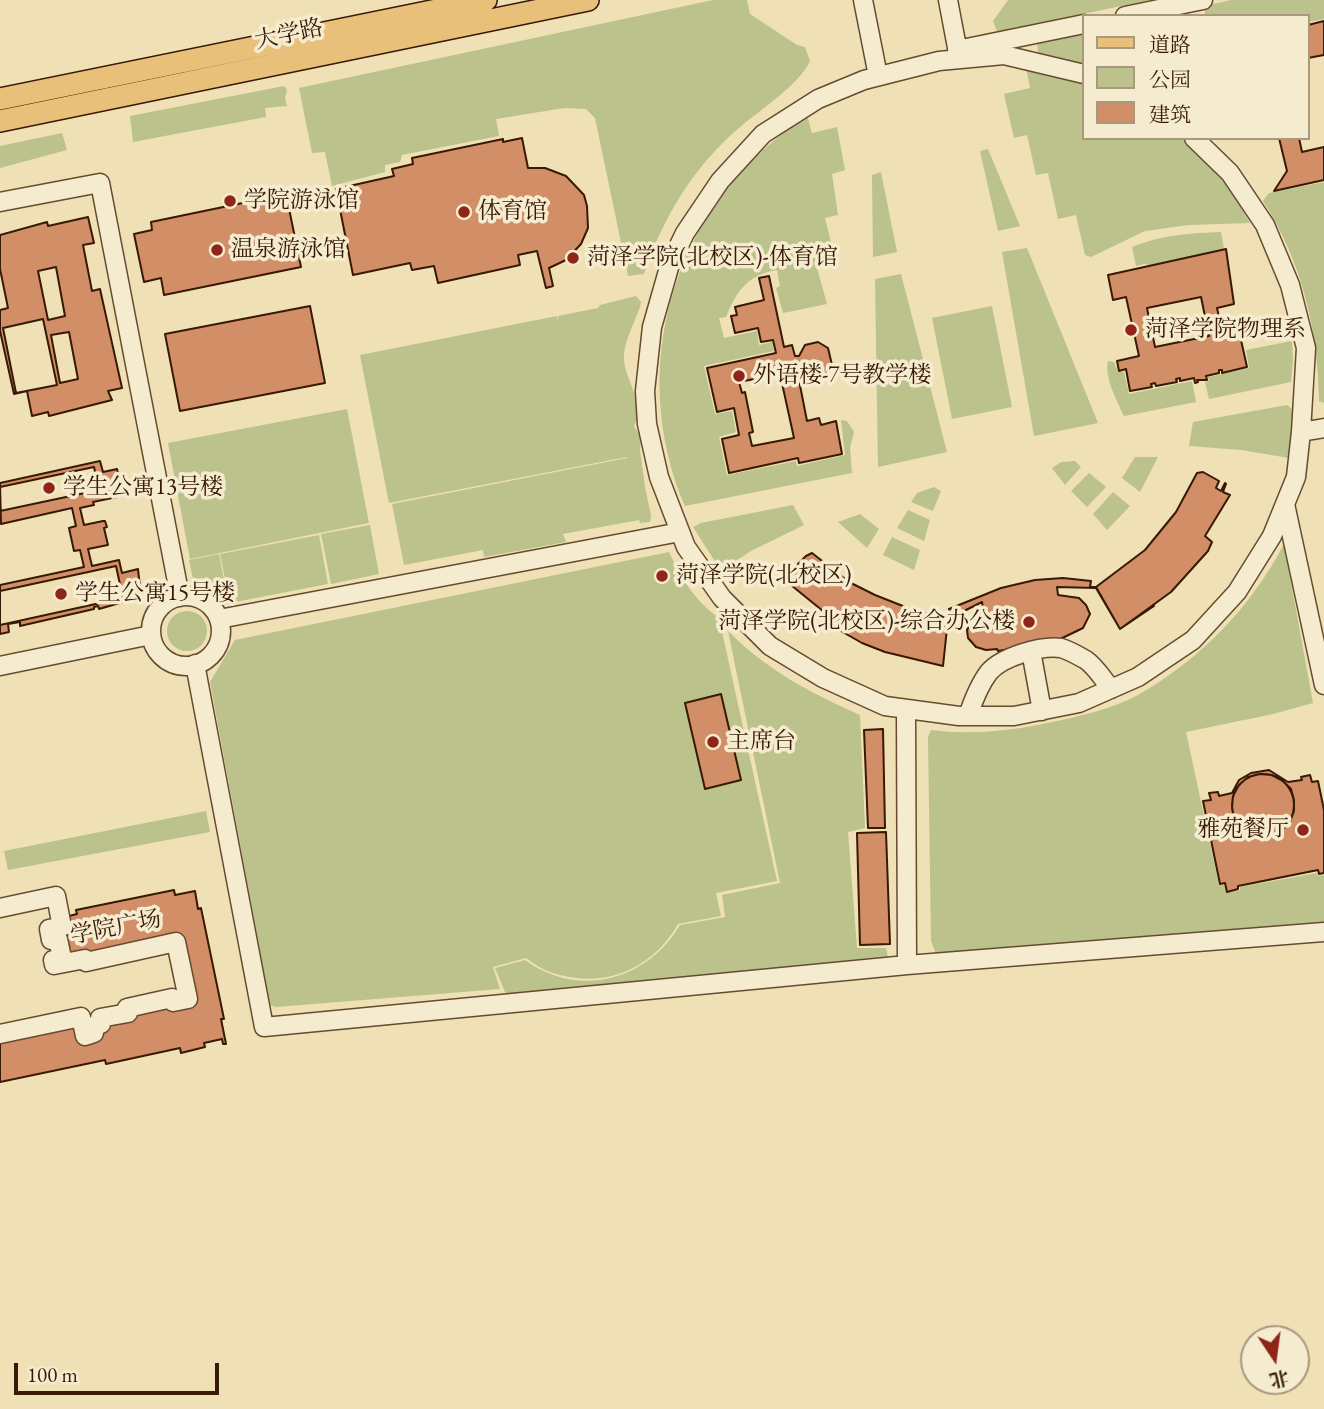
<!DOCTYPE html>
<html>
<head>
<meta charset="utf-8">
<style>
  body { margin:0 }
  #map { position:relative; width:1324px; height:1409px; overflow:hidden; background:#efe0b5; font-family:"EB Garamond","Noto Serif SC",serif }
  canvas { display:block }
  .legend { position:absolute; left:1082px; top:14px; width:228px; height:126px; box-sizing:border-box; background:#f5ebcf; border:2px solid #a9977e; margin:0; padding:9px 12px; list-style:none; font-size:21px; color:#381905 }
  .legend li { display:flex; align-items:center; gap:14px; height:35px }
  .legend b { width:35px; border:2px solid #a9977e }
  .north { position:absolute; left:1240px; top:1325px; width:70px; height:70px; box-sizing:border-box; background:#f5ebcf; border:2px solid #a9977e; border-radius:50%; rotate:167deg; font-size:19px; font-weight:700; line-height:28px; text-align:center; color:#381905 }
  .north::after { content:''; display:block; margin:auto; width:24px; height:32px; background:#8f2418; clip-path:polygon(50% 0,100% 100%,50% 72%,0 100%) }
  .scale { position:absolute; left:14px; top:1363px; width:205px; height:32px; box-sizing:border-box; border:4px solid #381905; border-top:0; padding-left:9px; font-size:21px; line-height:24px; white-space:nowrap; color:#381905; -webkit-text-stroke:5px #f5ebcf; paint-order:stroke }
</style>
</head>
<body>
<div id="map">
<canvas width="1324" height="1409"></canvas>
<ul class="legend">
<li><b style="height:9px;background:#e8c07a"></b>道路</li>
<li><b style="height:19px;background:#bbc28c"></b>公园</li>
<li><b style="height:19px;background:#d28e66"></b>建筑</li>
</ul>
<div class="north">北</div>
<div class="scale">100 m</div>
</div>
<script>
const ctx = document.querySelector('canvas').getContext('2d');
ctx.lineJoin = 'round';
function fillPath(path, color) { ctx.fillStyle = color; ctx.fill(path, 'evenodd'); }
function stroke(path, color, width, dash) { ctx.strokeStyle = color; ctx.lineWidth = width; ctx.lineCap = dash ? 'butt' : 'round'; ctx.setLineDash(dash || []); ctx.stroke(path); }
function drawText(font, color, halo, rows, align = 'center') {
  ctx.font = font + ' "EB Garamond","Noto Serif SC",serif'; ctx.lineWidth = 7; ctx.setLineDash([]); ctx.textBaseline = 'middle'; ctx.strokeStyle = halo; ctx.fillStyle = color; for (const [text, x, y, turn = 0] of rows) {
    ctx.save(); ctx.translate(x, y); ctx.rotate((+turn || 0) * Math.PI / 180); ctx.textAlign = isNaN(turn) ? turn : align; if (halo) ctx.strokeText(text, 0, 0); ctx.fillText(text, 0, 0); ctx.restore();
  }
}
const green = new Path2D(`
  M713,0H747L750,14L797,45L805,47L810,61C799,85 760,110 740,127C694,166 663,217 644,274L628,276L595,118L586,109L564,108L496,119L499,136L402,155L400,162L385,165V172L332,186L325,152L312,153L299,88Z
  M1008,0H1150L997,32L993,21Z
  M1231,0H1324V19L1308,22V16H1205V6Z
  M1084,33V64L1038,53L1037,43Z
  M1026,67L1084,81V138H1182L1197,151L1228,185L1250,223L1189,225L1145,231L1091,257L1085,255L1076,215L1058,219L1048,173L1036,175L1027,135L1014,138L1004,94L1030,88Z
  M284,86L287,90L285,98L287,106L265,108L266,117L133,142L130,116Z
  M807,115L812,133L837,127L845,170L832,174L838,215L825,218L836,263L817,268L827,304L783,313L776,288L780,286L777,270C748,274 736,292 726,317L719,318L724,338L757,331L759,345L772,342L774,351L704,366L715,414L732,411L736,432L719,437L727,475L796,461L797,466L845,455L841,420L847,421L854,432L850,448L852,473L685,506C639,398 657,279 728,186C750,158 779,136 807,115Z
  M62,133L67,150L0,168V146Z
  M988,149L1020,226L998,231L980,151Z
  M881,172L897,252L873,257L872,175Z
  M1324,182V403L1319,401C1318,329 1302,262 1263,201L1269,193Z
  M1221,232L1224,249L1149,265L1144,264L1136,266L1132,247C1161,235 1191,233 1221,232Z
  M1027,248L1098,423L1034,436L1002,252Z
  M901,274L947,452L878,467L875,279Z
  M636,296L641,302L640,307C635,322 625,339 624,355C622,377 647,403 634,426L641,438L640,450L645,487L651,515L650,522L640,523L639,520L563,534L566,542L484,557L483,550L404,565L392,504L627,458V457L389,503L360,355L557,316L558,322V316L598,308L600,305Z
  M992,306L1012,407L952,419L932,318Z
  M1292,341L1293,361L1291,382L1209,399L1205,382L1209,381L1208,377L1249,368L1246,350Z
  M1108,361L1114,362L1118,372H1124L1129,394L1192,381L1196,402L1124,416C1117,401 1104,377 1108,361Z
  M1287,405L1292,409L1294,428L1289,458L1241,450L1189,446L1193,422Z
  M347,409L369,523L190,559L168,443Z
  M1135,457H1158L1140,492L1122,478Z
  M1075,461L1081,467L1065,485L1052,468L1061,462Z
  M1089,473L1106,487L1087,507L1071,491Z
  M934,487L941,491L933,511L911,502L917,493Z
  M1113,492L1130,506L1107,530L1093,514Z
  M793,505L804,525L751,551L721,571L693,527L701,523Z
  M908,510L930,520L924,541L897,528Z
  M860,514L879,529L867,548L838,522Z
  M370,525L379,574L331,584L321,534Z
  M319,535L328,584L230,603L220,554Z
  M892,537L920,550L914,570L883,555Z
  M1284,544L1313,703L1273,714L1186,732L1219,885H1224L1227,893L1240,890V887L1317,873L1318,876L1324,875V926L936,954L931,941L928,737L931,730C972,735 1012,731 1052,722C1081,716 1112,709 1138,695C1201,659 1251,607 1284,544Z
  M669,552C681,578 695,601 719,618L777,881L716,893L721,916L678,924C651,971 602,990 550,972C541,969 533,963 526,958L493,967L500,989L276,1007L270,1005L210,682L235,640Z
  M219,554L228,600L211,588L193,579L189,560Z
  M167 631a20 20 0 1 1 40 0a20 20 0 1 1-40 0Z
  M728,631C768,671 809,692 860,715L865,828L848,832L857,948H886L889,962L507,997L495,968L525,960C578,999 647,981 680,925L725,917L722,895L780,883Z
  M206,811L210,832L8,870L4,851Z`);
const building = new Path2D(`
  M1324,21V55L1308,58V25Z
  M522,138L528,168H545L566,176L584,195L587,206L588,228L581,244L566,260L549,268L553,286L546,288L537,251L518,255L520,265L438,283L434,266L412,270L410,263L353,275L336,189L394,176L392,169L413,164L412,158L503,139V142Z
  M1279,138H1299L1302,152L1324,147V180L1274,191L1287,171Z
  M286,194L301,267L164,295L161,278L144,282L134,234L152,230L151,222Z
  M88,217L94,243L83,245L92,291L100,289L122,388L108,391L112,400L49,416L48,412L32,416L27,391L14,394L0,331V310L8,308L0,269V235L47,222L48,226Z
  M1226,249L1234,304L1217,308L1223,334L1239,331L1247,367L1222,373V370H1219V373L1206,376L1207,380H1197L1198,382L1195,383L1194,378L1180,381V378L1176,379L1177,382L1156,386L1155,383L1151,384L1152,387L1130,391L1126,369L1119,371L1117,361L1139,356L1126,297L1113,300L1108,275ZM1201,297L1209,336L1155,347L1147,308Z
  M56,267L65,316L48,320L38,271Z
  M769,276L784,347L792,345L795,356H799L805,345L818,342L828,348L832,365L826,374L809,378L797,370L807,421L819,418L821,425L836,421L842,454L799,463L798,458L729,473L722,439L739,435L734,408L717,412L707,368L776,353L773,340L761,342L758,328L735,333L731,316L737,315L735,307L764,300L759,278ZM780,374L794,438L752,446L749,433L753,432L745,392L742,393L739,382Z
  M310,306L325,383L180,411L165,334Z
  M43,319L57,385L16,393L3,328Z
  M69,332L78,379L60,383L51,335Z
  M100,461L103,472L117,469L118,474H120L121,476L117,477L121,495L116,493L117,497L93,502L94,505L80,508L84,525L103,521H105L107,527L104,528L108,545L88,549L92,566L119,560L122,573L138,569L141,596L140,593L136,594L137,598L99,609L98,606L94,607V609L20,626V622L8,624L9,632L0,634V585L84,567L80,550L74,551L69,528L76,526L72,508L1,524L0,483Z
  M94,467L99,490L0,511V487Z
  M1203,472L1219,481L1216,488L1221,491L1225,483L1226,484L1223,492L1230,495L1205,536L1212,542L1208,551L1171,592L1120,629L1096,587L1145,550L1176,512L1197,473Z
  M812,553L849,582L875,595L913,610L948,619L943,666L885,652L862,643L825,622L829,616L791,585L795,580L788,574L806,556Z
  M116,566L123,598L0,625V591Z
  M1063,578L1091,581L1090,587H1096L1120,629L1154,606L1120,629L1096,588L1057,587L1058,595L1079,598L1086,605L1090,614L1083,628L1054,642L998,651L997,649L986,650L976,647L968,638L967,630L972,620L984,613L982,602L948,619L943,666L948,619L952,615L949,609L1001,588L1035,580Z
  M721,694L741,780L705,789L685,703Z
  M883,729L885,828H868L864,730Z
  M1269,770L1288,782L1302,780L1301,777L1310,775L1312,782L1318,781L1324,810V873L1319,874L1318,870L1238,886V889L1227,892L1225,883L1220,884L1203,801L1211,800L1209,793L1218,792L1219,796L1232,793L1239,780L1251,773ZM1260,774L1272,775L1283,781L1291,789L1294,800V811L1290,822L1280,831L1268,836L1255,835L1243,829L1235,820L1232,808L1233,796L1239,785L1248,777Z
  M1232 805a31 31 0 1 1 62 0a31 31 0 1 1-62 0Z
  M886,832L890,944L860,945L857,833Z
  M174,890L175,895L195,891L198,909L201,908L224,1019H221L226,1044H223L222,1039L204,1043L205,1047L181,1053L180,1048L106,1064L105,1060L0,1082V1035L81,1019L94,1026L190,999L177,939L55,964L61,918L77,914L76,910Z`);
const minor = new Path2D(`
  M863,0L878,76
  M948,0L959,58
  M1125,16L1203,0
  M957,50L1084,24
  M1084,74L1004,55L939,61L864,80L818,99L763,134L720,181L685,233L670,264L652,327L645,391L647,424L659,477L686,547L722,598L770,646L823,678L885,706L959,716H1014L1079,703L1138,677L1193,640L1237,592L1272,536L1296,477L1301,432L1306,348L1290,285L1265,225L1230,173L1194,138
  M0,202L100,183L180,597
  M1301,432L1324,428
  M1285,504L1324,685
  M151 631a35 35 0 1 1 70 0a35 35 0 1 1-70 0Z
  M219,619L680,532
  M1031,651L1042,711
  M195,664L264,1027L907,965L906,710
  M0,666L151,635
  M968,716C973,701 979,685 989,672C1002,657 1041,645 1061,648C1068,650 1079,656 1086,660C1096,667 1103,679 1111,689
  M0,908L56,896L62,927L49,929L51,940L58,939L62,958L53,960L54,965L85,959L86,962L176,942L188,999L173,1002L172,998L127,1008L128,1013L100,1018L101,1024L93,1026L94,1033L85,1036L81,1017L0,1034
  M907,965L1324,932`);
const major = new Path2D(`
  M0,99L486,0
  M0,121L588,0`);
const markers = [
  [230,201,7,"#8f2418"],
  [464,212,7,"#8f2418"],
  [217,250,7,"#8f2418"],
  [573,258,7,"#8f2418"],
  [1131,330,7,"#8f2418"],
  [739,376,7,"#8f2418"],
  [49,488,7,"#8f2418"],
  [662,576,7,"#8f2418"],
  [61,594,7,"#8f2418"],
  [1029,622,7,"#8f2418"],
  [713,742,7,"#8f2418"],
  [1303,830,7,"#8f2418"]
];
const streetNames = [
  ["大学路",289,35,-12],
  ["学院广场",116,928,-11]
];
const poiNames = [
  ["学院游泳馆",244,201],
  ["体育馆",478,212],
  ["温泉游泳馆",231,250],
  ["菏泽学院(北校区)-体育馆",587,258],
  ["菏泽学院物理系",1145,330],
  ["外语楼-7号教学楼",753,376],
  ["学生公寓13号楼",63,488],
  ["菏泽学院(北校区)",676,576],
  ["学生公寓15号楼",75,594],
  ["菏泽学院(北校区)-综合办公楼",1015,622,"right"],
  ["主席台",727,742],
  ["雅苑餐厅",1289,830,"right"]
];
fillPath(green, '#bbc28c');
fillPath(building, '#d28e66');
stroke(building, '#381905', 2);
stroke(minor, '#664b31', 21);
stroke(major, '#381905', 24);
stroke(minor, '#f5ebcf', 18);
stroke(major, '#e8c07a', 21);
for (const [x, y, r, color] of markers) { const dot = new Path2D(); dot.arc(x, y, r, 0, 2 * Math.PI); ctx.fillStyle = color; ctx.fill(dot); stroke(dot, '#f5ebcf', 2.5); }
drawText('23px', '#381905', '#f5ebcf', streetNames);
drawText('23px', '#381905', '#f5ebcf', poiNames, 'left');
</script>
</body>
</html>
